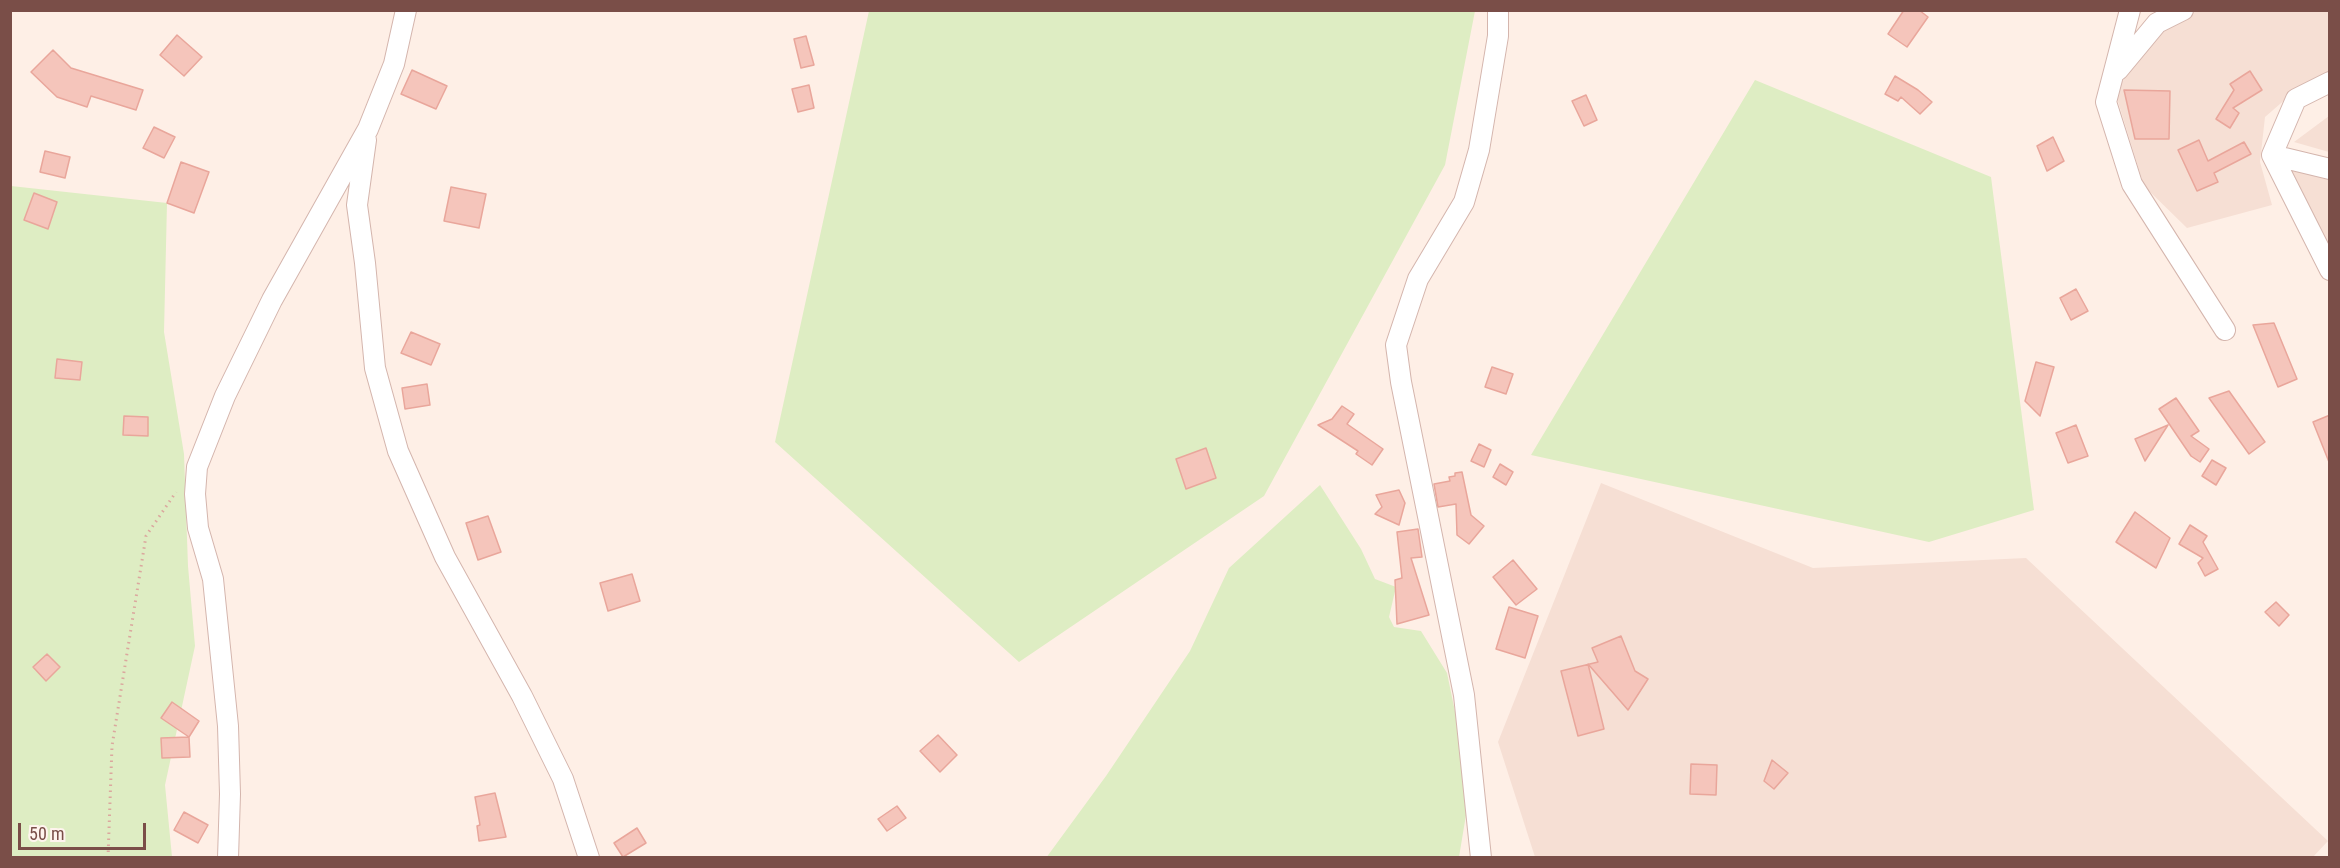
<!DOCTYPE html>
<html>
<head>
<meta charset="utf-8">
<style>
  body { margin:0 }
  #map { position:relative; width:2340px; height:868px; overflow:hidden; background:#feefe6; font-family:"Roboto Condensed",sans-serif }
  canvas { display:block }
  .frame { position:absolute; inset:0; border:12px solid #7a4e48; pointer-events:none }
  .scale { position:absolute; left:18px; top:823px; width:128px; height:27px; box-sizing:border-box; border:3px solid #7a4e48; border-top:0; padding-left:8px; font-size:18px; line-height:21px; white-space:nowrap; color:#7a4e48; -webkit-text-stroke:4px #fff4ee; paint-order:stroke }
</style>
</head>
<body>
<div id="map">
<canvas width="2340" height="868"></canvas>
<div class="frame"></div>
<div class="scale">50 m</div>
</div>
<script>
const ctx = document.querySelector('canvas').getContext('2d');
ctx.lineJoin = 'round';
function fillPath(path, color) { ctx.fillStyle = color; ctx.fill(path, 'evenodd'); }
function stroke(path, color, width, dash) { ctx.strokeStyle = color; ctx.lineWidth = width; ctx.lineCap = dash ? 'butt' : 'round'; ctx.setLineDash(dash || []); ctx.stroke(path); }
const residential = new Path2D(`
  M2197,11H2329V71L2303,84L2265,117L2260,162L2272,205L2187,228L2144,186L2115,92L2161,27Z
  M2329,116V152L2294,142Z
  M2286,168L2329,180V246Z
  M1601,483L1813,568L2026,558L2328,841L2312,858L1535,857L1498,742Z`);
const green = new Path2D(`
  M869,11H1475L1445,165L1264,496L1019,662L775,442Z
  M1755,80L1991,177L2034,510L1929,542L1531,455Z
  M11,186L167,203L164,332L184,454L188,566L195,646L165,785L172,857L11,858Z
  M1320,485L1361,549L1375,579L1396,587L1389,617L1394,627L1421,631L1447,673L1459,731L1466,815L1459,857L1046,858L1106,776L1190,651L1229,568Z`);
const building = new Path2D(`
  M1904,10H1919L1928,17L1907,47L1888,34Z
  M177,35L202,57L184,76L160,55Z
  M806,36L814,65L801,68L794,39Z
  M53,50L71,68L143,90L136,110L91,96L87,107L57,97L31,72Z
  M412,70L447,86L436,109L401,94Z
  M2250,71L2262,90L2233,108L2239,113L2230,128L2216,119L2234,90L2230,84Z
  M1895,76L1918,90L1932,102L1920,114L1901,97L1898,101L1885,94Z
  M809,85L814,108L798,112L792,89Z
  M2124,90L2170,91L2169,139H2135Z
  M1586,95L1597,120L1584,126L1572,101Z
  M154,127L175,137L164,158L143,148Z
  M2053,137L2064,161L2047,171L2037,146Z
  M2199,140L2208,161L2244,142L2251,154L2214,173L2218,182L2197,191L2178,150Z
  M45,151L70,157L65,178L40,172Z
  M181,162L209,172L194,213L167,203Z
  M451,187L486,194L479,228L444,221Z
  M34,193L57,202L48,229L24,220Z
  M2076,289L2088,311L2071,320L2060,298Z
  M2274,323L2297,379L2278,387L2253,325Z
  M411,332L440,344L431,365L401,353Z
  M57,359L82,362L80,380L55,378Z
  M2036,362L2054,367L2040,416L2025,401Z
  M1492,367L1513,374L1506,394L1485,387Z
  M427,384L430,405L405,409L402,388Z
  M2229,391L2265,442L2249,454L2209,398Z
  M2176,398L2199,431L2191,436L2209,449L2200,462L2191,456L2159,409Z
  M1342,406L1354,414L1347,424L1383,449L1372,465L1356,454L1358,451L1318,425L1332,419Z
  M2330,415V462H2329L2313,422Z
  M124,416L148,417V436L123,435Z
  M2076,425L2088,456L2068,463L2056,433Z
  M2168,425L2145,461L2135,439Z
  M1479,444L1491,450L1484,467L1471,461Z
  M1206,448L1216,478L1186,489L1176,459Z
  M2212,460L2226,468L2216,485L2202,476Z
  M1500,464L1513,472L1506,485L1493,477Z
  M1462,472L1471,515L1484,526L1469,544L1457,535L1456,504L1438,507L1434,484L1450,481L1449,477L1455,476V473Z
  M1399,490L1405,503L1399,525L1375,514L1382,507L1376,495Z
  M2135,512L2170,538L2156,568L2116,542Z
  M488,516L501,552L478,560L466,523Z
  M2190,525L2207,536L2203,542L2218,569L2205,576L2198,563L2203,558L2179,544Z
  M1418,529L1422,557L1411,558L1429,615L1397,624L1395,580L1402,578L1397,532Z
  M1513,560L1537,589L1516,605L1493,577Z
  M632,574L640,601L608,611L600,583Z
  M2276,602L2289,615L2279,626L2265,612Z
  M1509,607L1538,616L1525,658L1496,649Z
  M1621,636L1635,671L1648,679L1628,710L1588,664L1604,729L1578,736L1561,671L1598,662L1592,648Z
  M47,654L60,667L46,681L33,667Z
  M172,702L199,721L189,737L161,718Z
  M938,735L957,755L940,772L920,751Z
  M189,737L190,757L162,758L161,738Z
  M1772,760L1788,773L1774,789L1764,781Z
  M1691,764L1717,765L1716,795L1690,794Z
  M495,793L506,837L479,841L477,826L480,825L475,797Z
  M897,806L906,818L887,831L878,819Z
  M184,812L208,825L198,843L174,830Z
  M637,828L646,843L623,857L614,843Z`);
const path = new Path2D(`
  M108,858L112,746L146,536L176,492`);
const minor = new Path2D(`
  M2130,10L2106,102L2132,184L2225,330
  M2118,70L2157,23L2183,10
  M2330,82L2296,99L2272,155L2330,270
  M366,140L357,205L365,263L375,368L398,451L445,557L522,696L563,779L589,858
  M2272,155L2330,169
  M228,858L230,794L228,726L213,579L198,528L195,494L197,467L225,396L272,300L368,129L394,64L406,10
  M1481,858L1464,695L1401,382L1396,345L1418,279L1464,202L1479,150L1498,36V10`);
fillPath(residential, '#f6dfd4');
fillPath(green, '#deedc3');
fillPath(building, '#f5c5bb');
stroke(building, '#e9a69b', 1.5);
stroke(minor, '#d4b5ad', 22);
stroke(path, '#dba79e', 3, [1.5, 4.5]);
stroke(minor, '#fff', 20);
</script>
</body>
</html>
